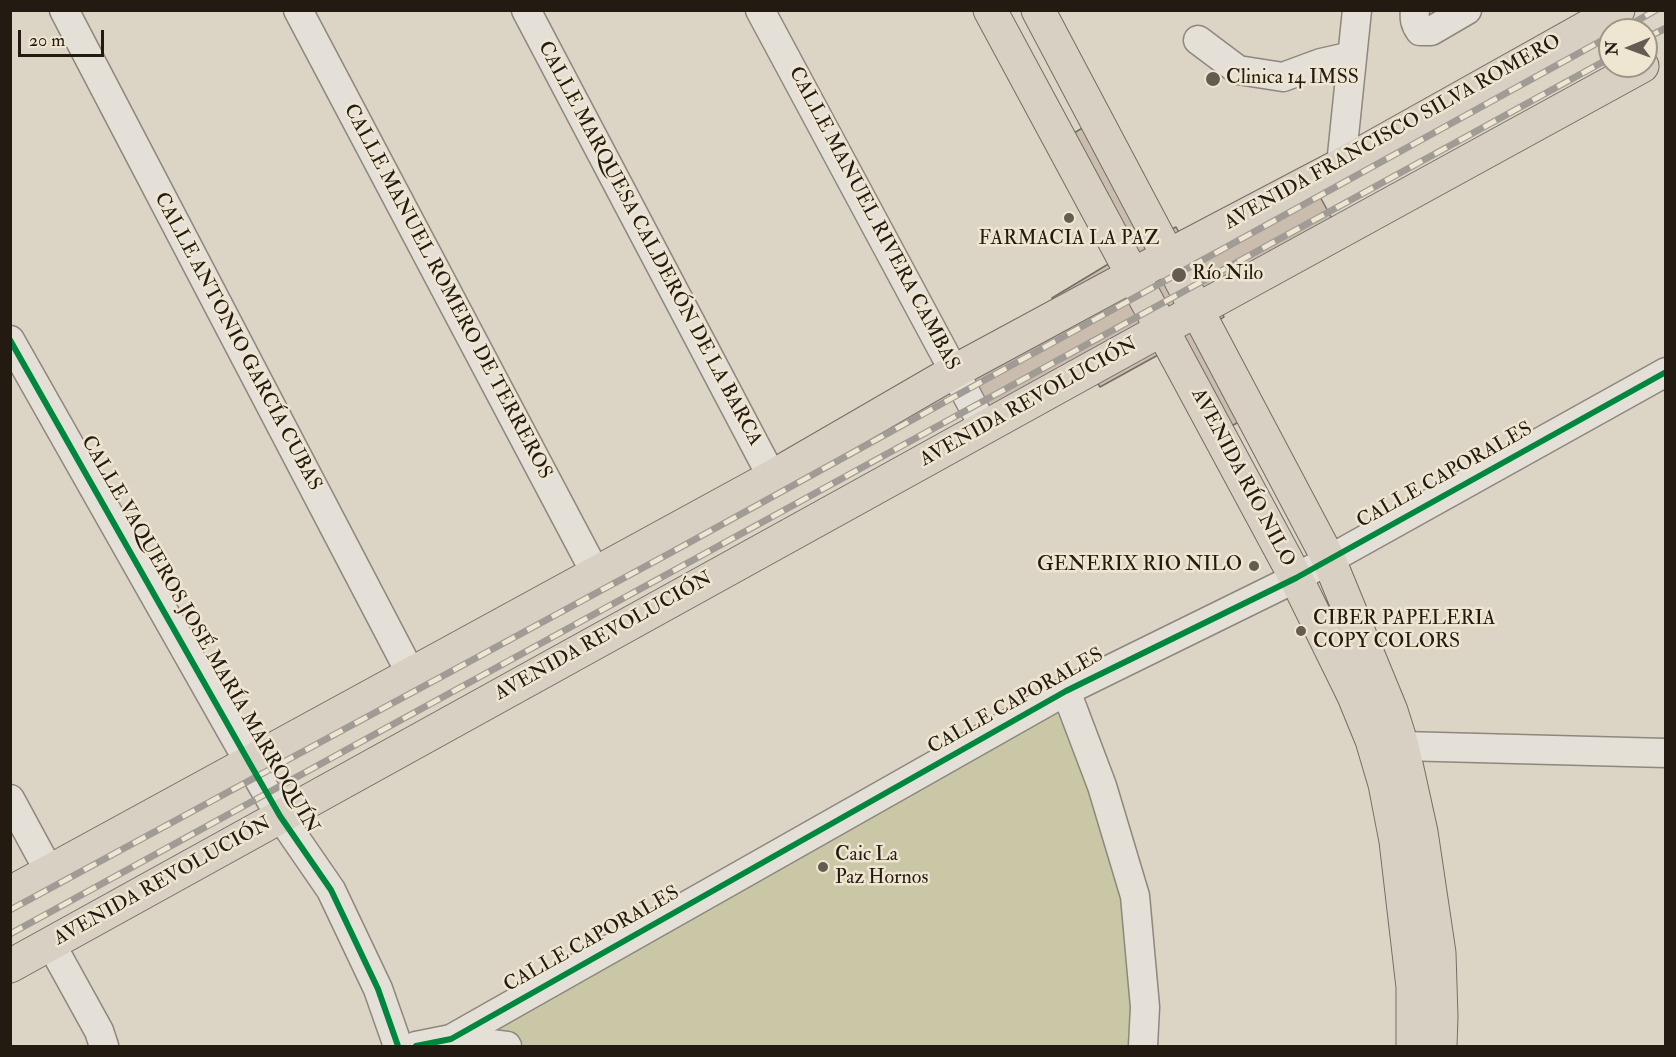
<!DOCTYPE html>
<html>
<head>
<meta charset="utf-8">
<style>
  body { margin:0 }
  #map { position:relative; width:1676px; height:1057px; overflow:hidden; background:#dcd4c4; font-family:"IM FELL Double Pica",serif }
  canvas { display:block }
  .frame { position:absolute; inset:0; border:12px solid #231b11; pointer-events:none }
  .north { position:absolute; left:1598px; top:18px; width:60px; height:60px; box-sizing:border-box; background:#efe6d2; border:2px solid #9d9585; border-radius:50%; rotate:269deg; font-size:16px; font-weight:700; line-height:24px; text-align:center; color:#231b11 }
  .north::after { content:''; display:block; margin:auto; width:21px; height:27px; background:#645c50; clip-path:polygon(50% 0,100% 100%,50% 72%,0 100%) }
  .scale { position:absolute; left:18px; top:30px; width:86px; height:27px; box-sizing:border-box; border:3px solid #231b11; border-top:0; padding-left:8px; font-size:18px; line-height:21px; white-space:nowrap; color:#231b11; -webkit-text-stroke:4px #efe6d2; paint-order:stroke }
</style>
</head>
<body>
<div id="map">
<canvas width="1676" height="1057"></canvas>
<div class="frame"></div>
<div class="north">N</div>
<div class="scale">20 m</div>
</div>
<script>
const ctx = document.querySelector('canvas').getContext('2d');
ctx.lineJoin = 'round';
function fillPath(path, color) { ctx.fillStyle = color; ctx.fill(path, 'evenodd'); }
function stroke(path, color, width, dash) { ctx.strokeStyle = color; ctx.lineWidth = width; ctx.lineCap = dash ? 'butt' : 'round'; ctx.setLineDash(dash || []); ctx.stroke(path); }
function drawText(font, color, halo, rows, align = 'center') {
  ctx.font = font + ' "IM FELL Double Pica",serif'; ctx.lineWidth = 5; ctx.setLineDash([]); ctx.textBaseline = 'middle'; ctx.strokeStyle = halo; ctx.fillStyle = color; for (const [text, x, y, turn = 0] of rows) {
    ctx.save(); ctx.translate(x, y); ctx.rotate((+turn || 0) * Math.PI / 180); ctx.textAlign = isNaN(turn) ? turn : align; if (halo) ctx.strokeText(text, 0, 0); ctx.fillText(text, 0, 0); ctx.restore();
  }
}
const green = new Path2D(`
  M1063,706L1131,894L1139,1046H513L451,1039Z`);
const building = new Path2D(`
  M1109,113L1172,229L1176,227L1184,241L1307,173L1341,235L1217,302L1224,317L1212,325L1261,410L1224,430L1178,344L1100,387L1088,367L985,425L956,365L1059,310L1052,298L1130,251L1072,134Z`);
const minor = new Path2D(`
  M64,10L411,674
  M298,10L596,574
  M526,10L772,477
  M760,10L984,427
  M1415,10C1414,19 1415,24 1420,31H1431L1467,10
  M1198,40L1238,70L1283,77L1321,63L1352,56
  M1341,165L1357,10
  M10,340L249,762L280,816L331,890L378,989L398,1046
  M1066,691L1102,786L1135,896L1145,1007L1143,1046
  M1402,746L1666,753
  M10,799L49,871
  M51,944L99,1031L104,1046
  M451,1039L507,1046
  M416,1046L451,1039L1066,691L1296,578L1666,372`);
const major = new Path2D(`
  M990,10L1296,578L1354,696L1372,740L1385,784L1396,841L1413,987V1046
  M1038,10L1329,560L1391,711L1402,746L1421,832L1439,953L1441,1017L1440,1046
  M10,893L772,477L955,371L1168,256L1341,165L1618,10
  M10,966L1197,310L1642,66`);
const rail = new Path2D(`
  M1621,30L1656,10
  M1646,38L1666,28
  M10,910L672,552L1610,36
  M10,934L1610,58`);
const cycleway = new Path2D(`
  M10,340L249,762L280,816L331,890L378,989L398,1046
  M416,1046L451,1039L1066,691L1296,578L1666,372`);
const markers = [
  [1213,79,8,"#645c50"],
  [1069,218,6,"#645c50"],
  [1179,275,8,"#645c50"],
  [1254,566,6,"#645c50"],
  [1301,631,6,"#645c50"],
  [823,867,6,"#645c50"]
];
const poiNames = [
  ["Clinica 14 IMSS",1226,79],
  ["FARMACIA LA PAZ",1069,240,"center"],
  ["Río Nilo",1192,275],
  ["GENERIX RIO NILO",1242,566,"right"],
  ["CIBER PAPELERIA",1313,620],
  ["COPY COLORS",1313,643],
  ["Caic La",835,856],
  ["Paz Hornos",835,879]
];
const streetNames = [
  ["AVENIDA FRANCISCO SILVA ROMERO",1393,133,-29],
  ["CALLE MANUEL RIVERA CAMBAS",873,219,62],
  ["CALLE MARQUESA CALDERÓN DE LA BARCA",649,244,62],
  ["CALLE MANUEL ROMERO DE TERREROS",447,292,62],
  ["CALLE ANTONIO GARCÍA CUBAS",237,342,62],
  ["AVENIDA REVOLUCIÓN",1029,403,-29],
  ["CALLE CAPORALES",1445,476,-29],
  ["AVENIDA RÍO NILO",1242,478,62],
  ["CALLE VAQUEROS JOSÉ MARÍA MARROQUÍN",199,635,60],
  ["AVENIDA REVOLUCIÓN",604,637,-29],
  ["CALLE CAPORALES",1016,702,-29],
  ["AVENIDA REVOLUCIÓN",163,882,-29],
  ["CALLE CAPORALES",592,940,-29]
];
fillPath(green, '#c9c7a5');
fillPath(building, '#cabdae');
stroke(building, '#736e65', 1.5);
stroke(minor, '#8d877d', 31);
stroke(major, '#736e65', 35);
stroke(minor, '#e4e0d8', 28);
stroke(major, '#d8d1c3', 33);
stroke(rail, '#a09c95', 7);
stroke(rail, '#efe6d2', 4.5, [14]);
stroke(cycleway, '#00873e', 6);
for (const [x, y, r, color] of markers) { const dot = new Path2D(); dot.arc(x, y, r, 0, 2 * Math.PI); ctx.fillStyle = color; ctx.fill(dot); stroke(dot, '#efe6d2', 2); }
drawText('20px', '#231b11', '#efe6d2', poiNames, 'left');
drawText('20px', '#231b11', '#efe6d2', streetNames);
</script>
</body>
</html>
